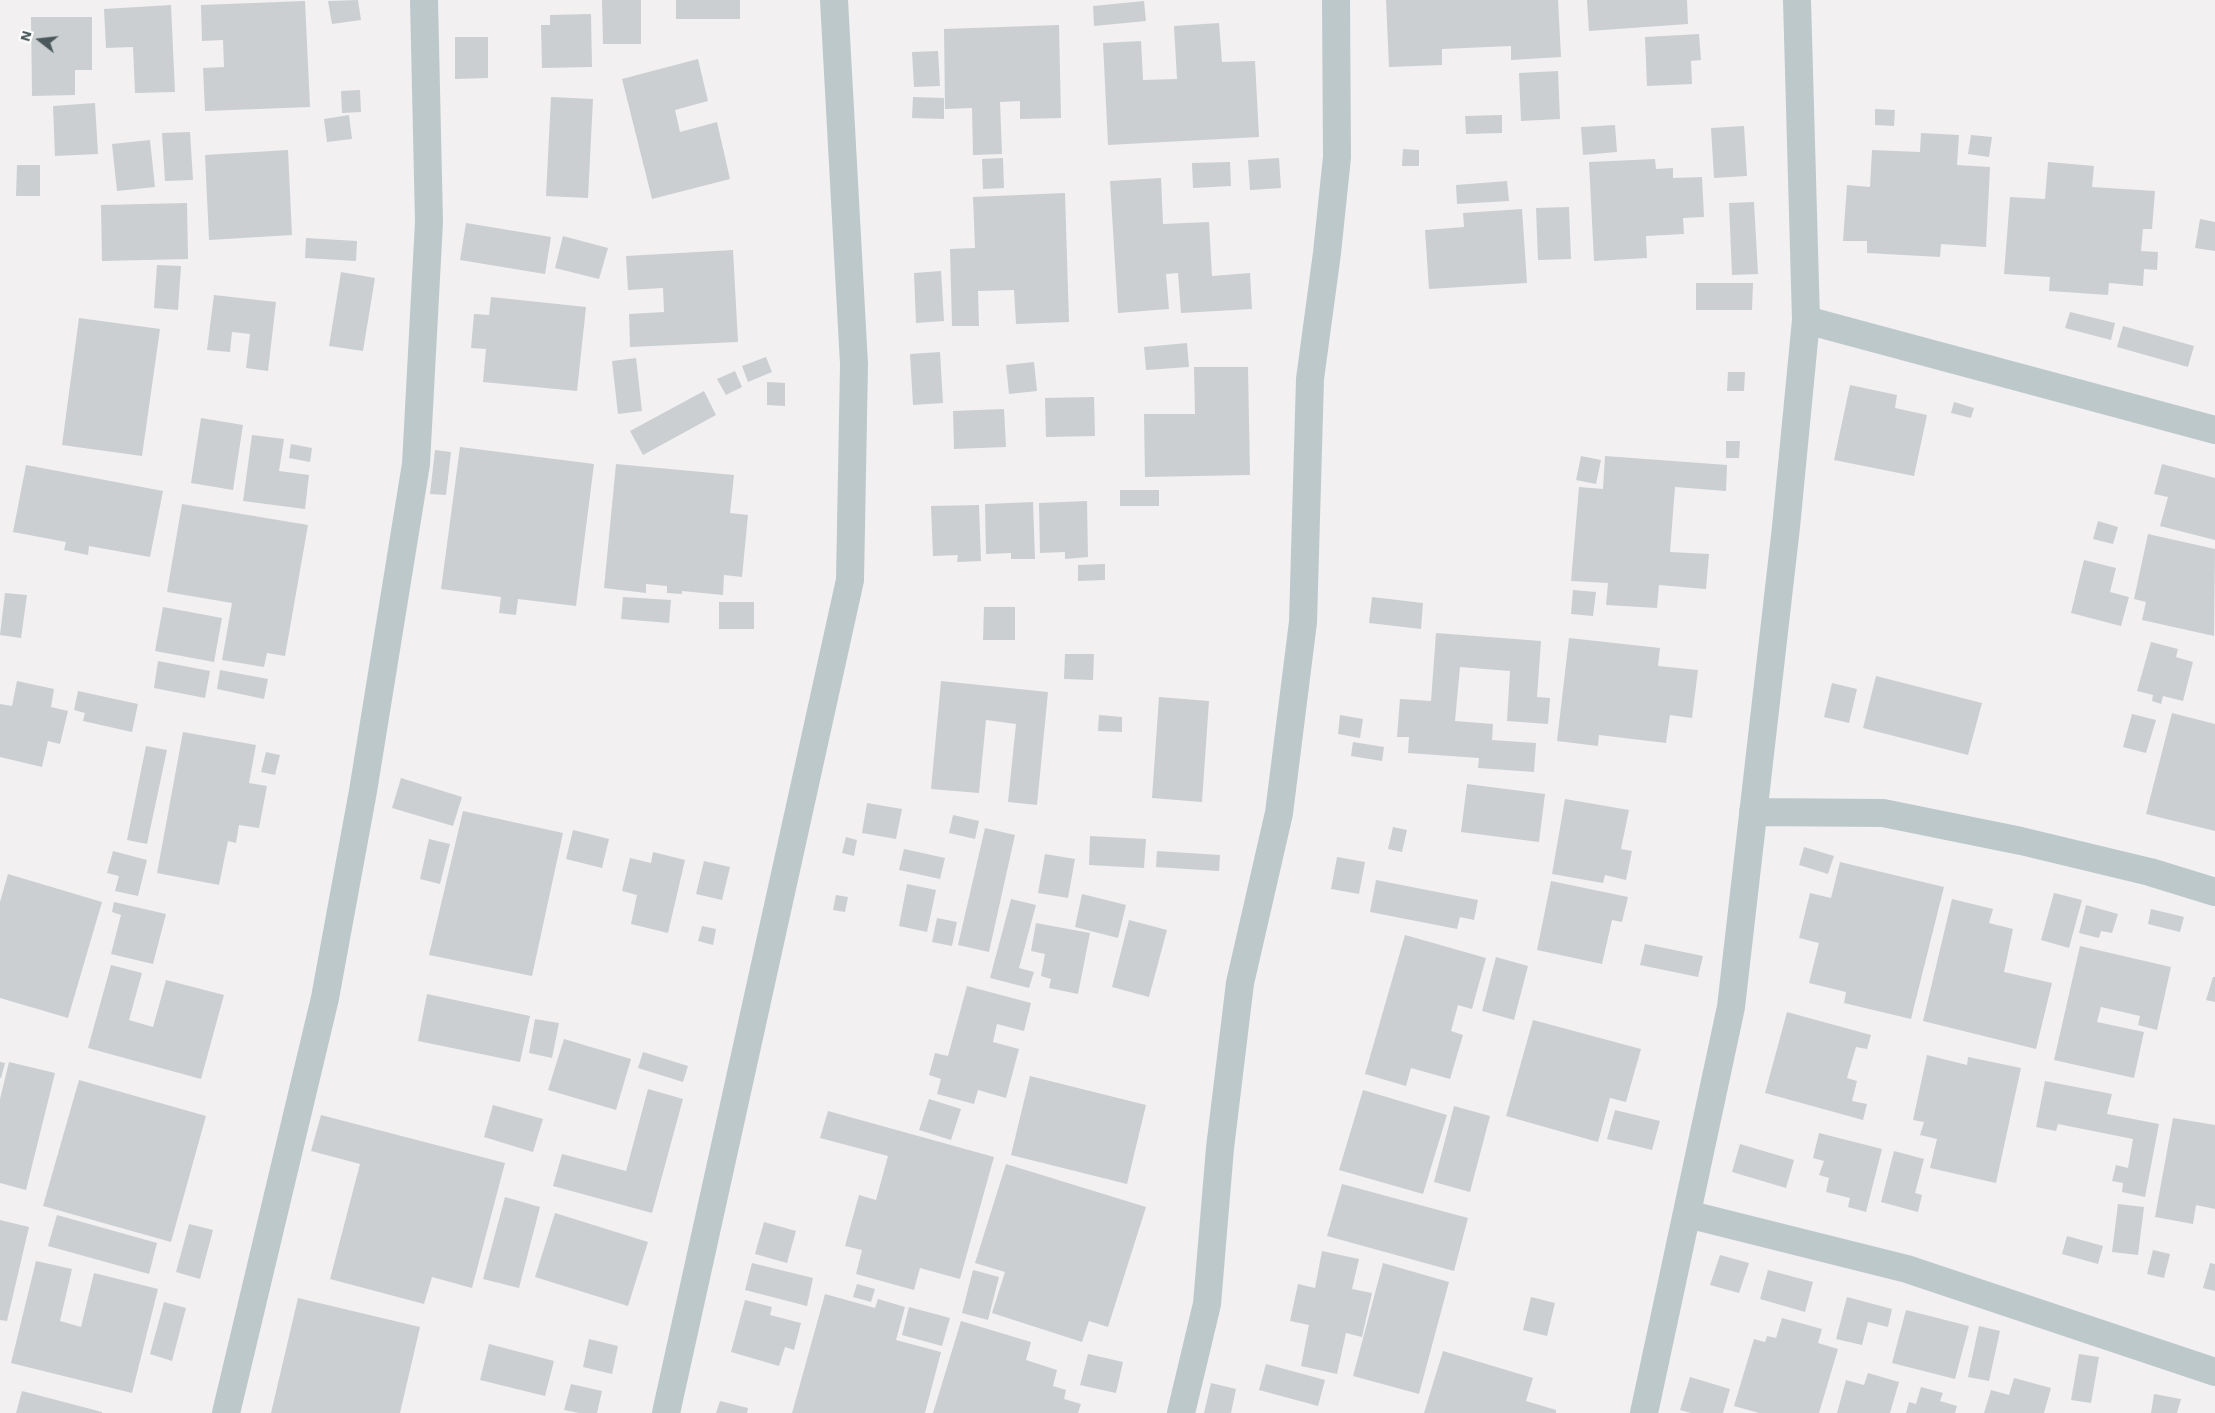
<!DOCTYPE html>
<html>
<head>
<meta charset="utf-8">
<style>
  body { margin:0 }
  #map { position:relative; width:2215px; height:1413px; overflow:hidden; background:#f2f0f1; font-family:"Work Sans",sans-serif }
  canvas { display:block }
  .north { position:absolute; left:15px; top:15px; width:50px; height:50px; -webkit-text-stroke:4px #fff; paint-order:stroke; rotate:286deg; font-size:14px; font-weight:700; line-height:20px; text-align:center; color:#4a585b }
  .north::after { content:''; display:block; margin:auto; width:18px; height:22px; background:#4a585b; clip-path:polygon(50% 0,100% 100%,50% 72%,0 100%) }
</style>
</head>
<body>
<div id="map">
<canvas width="2215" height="1413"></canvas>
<div class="north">N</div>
</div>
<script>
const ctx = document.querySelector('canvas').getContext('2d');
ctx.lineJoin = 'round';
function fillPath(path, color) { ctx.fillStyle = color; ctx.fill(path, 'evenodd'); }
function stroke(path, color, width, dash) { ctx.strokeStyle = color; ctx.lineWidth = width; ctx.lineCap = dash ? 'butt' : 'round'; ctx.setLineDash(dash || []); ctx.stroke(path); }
const building = new Path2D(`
  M358,0L361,20L332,24L328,1Z
  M602,0H641V44H603Z
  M676,0H740V19H676Z
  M1386,0H1558L1561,57L1511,60V46L1442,49V65L1389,67Z
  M1587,0H1687L1688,24L1589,31Z
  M305,1L310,107L205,111L203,68L224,67L223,40L202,41L201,5Z
  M1144,1L1146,21L1094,26L1093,6Z
  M171,5L175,92L135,93L133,47L106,48L104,9Z
  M591,14L592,67L542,68L541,25H550V15Z
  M31,17H92V70H75V95L32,96Z
  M1219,23L1222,62L1255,61L1259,137L1108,145L1103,43L1141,41L1143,80L1177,79L1174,26Z
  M1059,25L1061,118L1020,119V101L1000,102L1002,154L973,155L972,108L945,109L944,29Z
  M1699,34L1701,60L1691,61L1692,84L1647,86L1645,37Z
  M455,37H488V78L455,79Z
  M938,51L940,86L914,87L912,52Z
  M698,59L708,101L675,110L680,132L717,122L730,179L652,199L622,79Z
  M1558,71L1560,119L1521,121L1519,73Z
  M360,90L361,112L342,113L341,91Z
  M551,97L593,99L588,198L546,196Z
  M913,97L944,98V119L912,118Z
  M95,103L98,154L55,156L53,106Z
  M1875,109L1895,110L1894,126L1875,125Z
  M349,115L352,139L327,142L324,119Z
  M1502,115V133L1466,134L1465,116Z
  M1615,125L1617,152L1583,155L1581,127Z
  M1744,126L1747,176L1714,178L1711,128Z
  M190,132L193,180L165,181L162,133Z
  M1921,133L1959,135L1957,165L1990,167L1986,247L1941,244L1940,257L1867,253V241H1843L1847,185L1870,187L1872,150L1920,152Z
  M1971,135L1992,137L1989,157L1968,154Z
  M150,140L155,187L117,191L112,144Z
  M1403,149L1419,150V166H1402Z
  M288,150L292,235L209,240L205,155Z
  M1003,158L1004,188L983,189L982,159Z
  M1279,158L1281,188L1250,190L1248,160Z
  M1655,159L1656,169L1673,168V178L1702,177L1704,217L1683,218L1684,234L1646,236L1647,258L1594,261L1589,162Z
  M1230,162L1231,186L1193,188L1192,163Z
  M2048,162L2094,166L2092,187L2155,191L2152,229H2143L2141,251L2158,252L2157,270L2144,269L2143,286L2109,283L2108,295L2049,291L2050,277L2004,274L2010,197L2045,199Z
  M17,165H40V196H16Z
  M1161,178L1163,224L1209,222L1212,276L1250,273L1252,309L1181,313L1178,273L1166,274L1169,309L1118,313L1110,181Z
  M1507,181L1509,201L1457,204L1456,185Z
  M1065,193L1069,322L1016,324L1014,290L978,291L979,326H952L950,249L975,248L973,197Z
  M1754,202L1758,274L1732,275L1729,203Z
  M187,203L188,259L102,261L101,205Z
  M1569,207L1571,259L1538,260L1536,208Z
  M1522,209L1527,283L1429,289L1425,230L1464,227L1463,213Z
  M2200,219L2215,222V251L2195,248Z
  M466,223L551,237L545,274L460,260Z
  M563,236L608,248L599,279L555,268Z
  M306,238L357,241L356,261L305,258Z
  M733,250L738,342L630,347L629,314L664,312L663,288L628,290L626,256Z
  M157,265L181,266L178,310L154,308Z
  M941,271L944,321L916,323L914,273Z
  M341,272L375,278L363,351L329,346Z
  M1696,283H1753L1752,310H1696Z
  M214,295L276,302L268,371L246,368L250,334L232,332L230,352L207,350Z
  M491,297L586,307L577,391L483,382L486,349L471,348L474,314L489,315Z
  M2070,312L2115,323L2111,340L2065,328Z
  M79,318L160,329L142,456L62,445Z
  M2123,326L2194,346L2188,367L2117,347Z
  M1187,343L1189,367L1146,370L1144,347Z
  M940,352L943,403L913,405L910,354Z
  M766,357L772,372L748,382L742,366Z
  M636,358L642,411L618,414L612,361Z
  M1034,362L1037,391L1009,394L1006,365Z
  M1194,367H1248L1250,475L1145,477L1144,414H1195Z
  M735,371L742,387L726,395L717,379Z
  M1728,372H1745L1744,391H1727Z
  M767,382L785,383V406L767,405Z
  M1850,385L1897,395L1895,408L1927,415L1914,476L1834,460Z
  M704,391L716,415L643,455L630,431Z
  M1094,397L1095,436L1046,437L1045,398Z
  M1954,402L1974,408L1971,418L1951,413Z
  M1004,409L1006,447L954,449L953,411Z
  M201,418L243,425L233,490L191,483Z
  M252,435L284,439L279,471L309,475L305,509L243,501Z
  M1726,441H1740L1739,458H1726Z
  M291,444L312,448L310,462L289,458Z
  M460,447L594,464L576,606L518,599L516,615L499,613L501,597L441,589Z
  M435,450L451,452L446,495L430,494Z
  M1581,456L1601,460L1596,484L1576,480Z
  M1605,456L1727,465L1726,491L1675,487L1670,552L1709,554L1706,589L1659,585L1657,608L1606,605L1608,583L1571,581L1579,487L1603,489Z
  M616,464L734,475L730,513L748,515L742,577L724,575L723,595L682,591V594L667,593V586L646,584V593L604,588Z
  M2162,464L2215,478V540L2160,526L2168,497L2154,494Z
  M26,465L163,491L150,557L89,546L88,555L64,550L66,542L13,532Z
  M1120,490H1159V506H1120Z
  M1087,501L1088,557L1065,559V552L1040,553L1039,503Z
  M1033,502L1035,559H1011V553L986,554L985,504Z
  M182,504L308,525L285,656L267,653L264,667L222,660L232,603L167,592Z
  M979,505L981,561L957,562L958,555L933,556L931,506Z
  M2098,521L2118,527L2113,544L2093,539Z
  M2148,534L2215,549L2214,636L2142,620L2146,602L2134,599Z
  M2084,560L2116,568L2110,592L2129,597L2121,626L2071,613Z
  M1105,564V580L1078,581V565Z
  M1573,590L1596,592L1593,616L1571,614Z
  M5,593L27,595L21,638L0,635Z
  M623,597L671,600L669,623L621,619Z
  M1372,597L1423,603L1421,629L1369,623Z
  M719,602H754V629H719Z
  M163,607L222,618L214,662L155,651Z
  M984,607H1015V640H983Z
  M1436,633L1541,641L1537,697L1550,698L1548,724L1507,721L1510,671L1460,667L1455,721L1493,724L1492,740L1536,743L1534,772L1478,768L1479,758L1408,753L1409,737H1397L1400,699L1431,701Z
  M1569,638L1660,648L1658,666L1698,670L1692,718L1670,715L1666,743L1599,735L1598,746L1557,741Z
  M2151,642L2178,649L2176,657L2193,662L2183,701L2163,696L2161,704L2152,701L2153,695L2137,691Z
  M1065,654H1094L1093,680L1064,679Z
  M158,661L210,671L205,698L154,688Z
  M220,670L268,679L264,699L217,689Z
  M1876,676L1982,703L1968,755L1863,728Z
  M17,681L54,689L51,707L68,711L60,744L48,741L42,767L0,757V704L12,706Z
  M941,681L1048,692L1037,805L1008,802L1016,724L986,720L979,793L931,789Z
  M1832,683L1857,689L1849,723L1824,717Z
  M78,691L138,704L132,732L83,721L85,713L74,710Z
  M1159,697L1209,701L1202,802L1152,798Z
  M2172,713L2215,724V831L2146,814Z
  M2132,714L2156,720L2146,753L2123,747Z
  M1099,715L1122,717V732L1098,731Z
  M1340,715L1363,719L1360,738L1338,734Z
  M183,732L256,745L249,783L267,786L259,828L239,825L236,843L228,841L219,885L157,873Z
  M1353,742L1384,747L1382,761L1351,756Z
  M146,746L167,750L147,844L127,840Z
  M266,752L280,755L275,775L261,772Z
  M401,778L462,797L453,826L392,808Z
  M1467,784L1545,794L1539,842L1461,832Z
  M1565,799L1629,810L1621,849L1632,851L1626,880L1605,875L1603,883L1552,874Z
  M867,803L902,809L896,839L862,833Z
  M463,811L563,833L532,976L429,955Z
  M953,815L979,821L975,839L949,833Z
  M1393,827L1407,830L1402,852L1388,849Z
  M985,828L1015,835L989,952L958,945Z
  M573,830L609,839L602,868L566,859Z
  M1090,836L1146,839L1144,868L1089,865Z
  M846,837L857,840L854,856L842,853Z
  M429,839L450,844L440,884L420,879Z
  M1804,847L1834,856L1828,874L1799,865Z
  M904,849L945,858L940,879L899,870Z
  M113,851L147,860L138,896L115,891L119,876L107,873Z
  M1157,851L1220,855L1219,871L1156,867Z
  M653,852L685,860L668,933L631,924L637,895L622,891L630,858L651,863Z
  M1045,854L1075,859L1068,898L1038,893Z
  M1337,857L1365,862L1359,894L1331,889Z
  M704,861L730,867L722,900L696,894Z
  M1840,862L1944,887L1911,1019L1844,1003L1846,992L1809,983L1819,943L1799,938L1810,893L1831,898Z
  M8,874L102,902L68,1018L0,998V902Z
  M1376,880L1478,900L1474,920L1460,917L1457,929L1370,912Z
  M1551,881L1628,897L1622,922L1612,920L1602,964L1537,950Z
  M907,884L936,890L927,932L899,926Z
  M2054,893L2082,900L2069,948L2041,940Z
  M1082,894L1126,905L1118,938L1075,927Z
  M836,895L848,897L845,912L833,910Z
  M1011,899L1036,905L1019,968L1034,972L1029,988L990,978Z
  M1952,899L1993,909L1989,923L2013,929L2004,972L2052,983L2036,1049L1923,1021Z
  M114,902L166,914L153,964L111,954L121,915L112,912Z
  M2086,905L2118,914L2112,933L2101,931L2099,938L2079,933Z
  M2151,909L2184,917L2180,932L2148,924Z
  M937,918L957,922L952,946L932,942Z
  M1129,920L1167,930L1149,997L1112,987Z
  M1036,923L1090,933L1078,994L1049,988L1051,979L1041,976L1045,954L1031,951Z
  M702,926L716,929L713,945L698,941Z
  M1405,935L1486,958L1472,1009L1458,1005L1451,1031L1463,1035L1450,1079L1411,1068L1406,1086L1365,1074Z
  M1645,944L1703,956L1698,977L1640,965Z
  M2080,946L2171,967L2157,1030L2138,1025L2140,1016L2101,1007L2097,1022L2144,1032L2134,1078L2054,1060Z
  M1496,957L1528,966L1514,1020L1482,1011Z
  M111,965L142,973L129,1020L153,1027L166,980L224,995L201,1079L88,1048Z
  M2213,977H2215V1002L2206,1000Z
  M967,986L1031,1003L1024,1031L997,1024L993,1042L1019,1049L1006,1098L978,1090L974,1104L937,1094L941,1079L929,1075L935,1053L948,1056Z
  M427,994L530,1016L520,1062L418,1041Z
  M1787,1012L1871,1035L1867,1049L1856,1047L1847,1078L1857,1081L1852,1101L1867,1104L1863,1120L1765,1093Z
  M535,1019L559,1023L552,1058L529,1053Z
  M1533,1020L1641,1049L1626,1102L1610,1098L1598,1142L1506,1116Z
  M564,1039L631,1059L616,1110L548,1090Z
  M643,1052L688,1066L683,1082L638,1068Z
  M1927,1055L1967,1065L1968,1057L2021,1068L1996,1183L1930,1168L1937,1139L1920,1135L1924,1122L1913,1120Z
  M0,1062L5,1063L1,1078H0Z
  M9,1062L55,1073L26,1190L0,1183V1099Z
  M1030,1076L1146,1105L1127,1184L1011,1155Z
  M79,1080L206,1116L171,1242L43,1206Z
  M2045,1081L2112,1094L2107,1114L2159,1124L2145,1197L2122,1192L2123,1183L2112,1181L2116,1165L2128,1168L2133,1139L2058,1124L2056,1131L2036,1127Z
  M648,1089L683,1099L652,1213L553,1186L562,1154L626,1171Z
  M1363,1090L1447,1115L1423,1194L1339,1170Z
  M929,1099L961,1109L951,1140L919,1130Z
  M493,1105L543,1119L533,1152L484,1137Z
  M1454,1106L1490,1116L1470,1192L1434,1182Z
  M1615,1110L1660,1121L1652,1150L1607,1139Z
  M828,1111L994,1157L960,1279L920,1268L914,1290L856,1274L862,1250L845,1246L859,1195L876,1200L888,1156L820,1138Z
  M321,1115L505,1163L472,1288L432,1277L424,1304L330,1279L360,1164L311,1151Z
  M2173,1118L2215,1125V1209L2196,1205L2193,1224L2155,1217Z
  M1819,1133L1882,1149L1866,1212L1848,1207L1850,1198L1826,1192L1829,1178L1819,1175L1824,1161L1813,1158Z
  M1740,1144L1794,1160L1786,1188L1732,1172Z
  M1894,1151L1924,1159L1915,1193L1922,1195L1918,1212L1881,1202Z
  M1006,1164L1146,1207L1108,1327L1089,1321L1082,1342L992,1313L1005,1272L975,1263Z
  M1342,1184L1468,1218L1454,1271L1327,1236Z
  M505,1197L540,1207L519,1288L483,1279Z
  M2118,1204L2144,1207L2138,1255L2112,1252Z
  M555,1213L648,1242L628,1306L535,1277Z
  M57,1215L157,1243L149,1274L48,1246Z
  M0,1220L29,1227L7,1321L0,1320Z
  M764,1222L796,1231L787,1263L755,1254Z
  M189,1224L213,1230L200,1279L176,1272Z
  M2067,1236L2103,1246L2098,1264L2062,1254Z
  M2153,1250L2170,1254L2164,1278L2147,1274Z
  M1322,1251L1359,1259L1352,1289L1372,1293L1362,1337L1346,1333L1337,1374L1301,1366L1309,1325L1290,1321L1298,1284L1315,1288Z
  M1720,1255L1749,1263L1739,1293L1710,1285Z
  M36,1261L72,1269L60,1321L81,1327L94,1273L158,1289L132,1393L11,1363Z
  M752,1263L813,1278L807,1306L745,1290Z
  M1383,1263L1449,1282L1419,1394L1353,1376Z
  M2210,1263L2215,1264V1291L2203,1288Z
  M973,1270L999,1277L988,1320L962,1313Z
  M1768,1270L1813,1282L1805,1312L1760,1299Z
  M857,1284L875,1289L871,1302L853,1297Z
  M825,1294L875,1308L878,1299L905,1307L896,1340L941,1352L925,1413H792Z
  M1531,1297L1555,1303L1547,1336L1523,1330Z
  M1847,1297L1892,1309L1888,1327L1868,1322L1862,1345L1836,1339Z
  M298,1298L420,1327L400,1413H271Z
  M745,1300L772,1307L770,1315L801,1323L794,1350L785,1347L779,1366L731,1352Z
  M164,1302L186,1308L172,1361L150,1354Z
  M909,1307L950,1318L942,1346L902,1335Z
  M1906,1310L1969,1326L1955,1379L1892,1363Z
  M1782,1318L1822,1329L1818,1343L1838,1349L1819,1413H1759L1734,1406L1754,1339L1765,1342L1767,1336L1776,1338Z
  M961,1321L1031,1342L1026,1360L1057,1370L1053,1386L1066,1390L1064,1399L1081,1404L1078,1413H933Z
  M1979,1326L2000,1331L1989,1381L1968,1377Z
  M589,1339L618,1346L612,1374L583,1367Z
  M489,1344L554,1361L545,1396L480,1380Z
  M1443,1351L1533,1378L1526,1401L1556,1410V1413H1424Z
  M1088,1354L1123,1362L1116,1393L1080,1385Z
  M2079,1354L2099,1357L2091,1403L2071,1400Z
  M1266,1364L1325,1380L1318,1406L1259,1390Z
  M1868,1373L1899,1382L1890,1413H1837L1846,1380L1864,1385Z
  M1690,1377L1730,1389L1723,1413H1691L1680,1410Z
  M2014,1378L2051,1388L2044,1413H1984L1991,1390L2009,1395Z
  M1211,1383L1236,1389L1231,1413H1204Z
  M571,1384L602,1391L597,1413H579L564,1410Z
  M1921,1387L1943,1393L1940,1401L1957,1406L1955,1413H1906L1909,1402L1916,1404Z
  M22,1391L102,1412V1413H16Z
  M2154,1394L2181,1399L2177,1413H2151Z
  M720,1401L748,1408L747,1413H716Z`);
const minor = new Path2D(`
  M1806,320L2215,430
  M1753,812L1883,813L2021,841L2150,872L2215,892
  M1687,1214L1907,1269L2215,1372
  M226,1413L325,998L363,791L416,464L429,222L424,0
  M666,1413L850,580L854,364L834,0
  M1181,1413L1207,1304L1220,1148L1240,983L1279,813L1303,622L1310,379L1327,253L1337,157L1336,0
  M1644,1413L1731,1007L1786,527L1806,320L1797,0`);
fillPath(building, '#cbcfd1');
stroke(minor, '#bdc8cb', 28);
</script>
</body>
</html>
